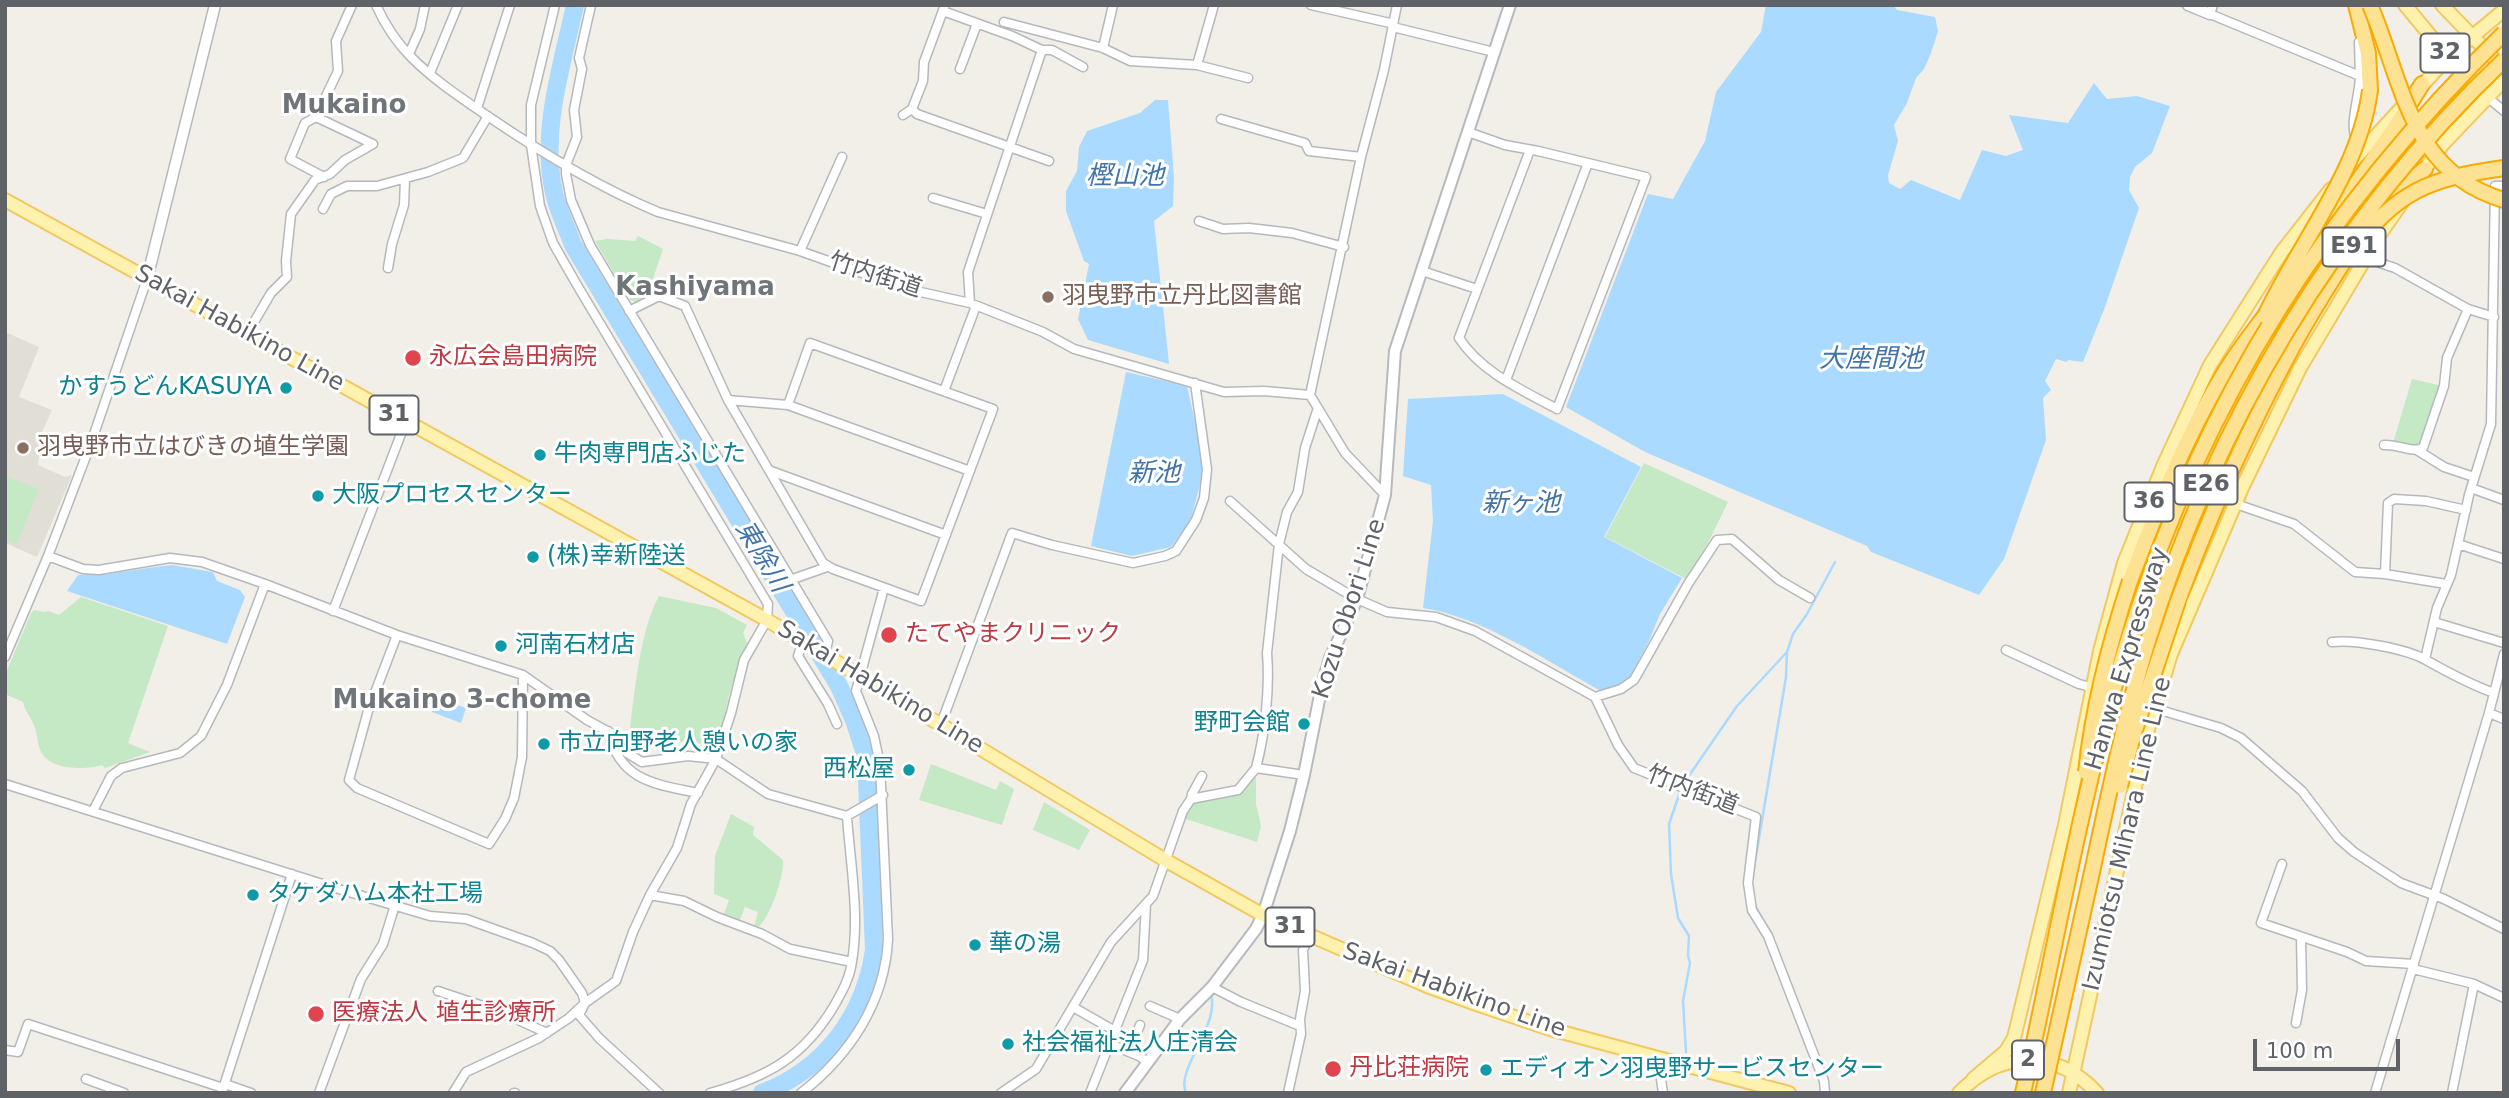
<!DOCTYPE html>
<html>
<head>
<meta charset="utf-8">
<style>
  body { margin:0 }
  #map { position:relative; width:2509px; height:1098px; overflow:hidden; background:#f1efe8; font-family:"DejaVu Sans",sans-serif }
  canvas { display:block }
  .frame { position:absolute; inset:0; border:7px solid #5f6368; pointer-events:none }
  .scale { position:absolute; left:2253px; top:1039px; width:147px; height:32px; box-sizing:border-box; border:4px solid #5f6368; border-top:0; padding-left:9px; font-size:21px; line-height:24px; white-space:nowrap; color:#5f6368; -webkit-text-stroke:5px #fff; paint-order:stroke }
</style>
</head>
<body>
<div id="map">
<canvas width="2509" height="1098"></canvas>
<div class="frame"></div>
<div class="scale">100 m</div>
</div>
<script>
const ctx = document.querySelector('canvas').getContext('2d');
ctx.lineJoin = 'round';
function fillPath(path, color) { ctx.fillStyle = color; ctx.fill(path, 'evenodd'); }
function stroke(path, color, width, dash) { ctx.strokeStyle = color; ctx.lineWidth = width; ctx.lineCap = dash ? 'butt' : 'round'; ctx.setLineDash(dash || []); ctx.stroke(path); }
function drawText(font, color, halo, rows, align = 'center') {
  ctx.font = font + ' "DejaVu Sans","Noto Sans JP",sans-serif'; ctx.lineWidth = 6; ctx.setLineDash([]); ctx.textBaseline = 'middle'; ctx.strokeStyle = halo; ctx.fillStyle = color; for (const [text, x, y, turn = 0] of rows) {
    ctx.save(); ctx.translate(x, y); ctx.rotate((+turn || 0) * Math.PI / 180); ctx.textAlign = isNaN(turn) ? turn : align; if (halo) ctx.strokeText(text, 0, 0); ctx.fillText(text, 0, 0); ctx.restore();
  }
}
const education = new Path2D(`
  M5,332L39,347L19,397L52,410L42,432L38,465L65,477L72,475L37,557L5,543Z`);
const green = new Path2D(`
  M638,236L663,249L647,296L636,302L630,300L595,241L607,239L635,241Z
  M2412,379L2442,386L2422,446L2417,450L2393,443Z
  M1644,463L1728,502L1707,545L1686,579L1605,537Z
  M5,476L39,489L17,544L5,540Z
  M659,596L716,608L747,625L743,633L747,643L729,695L718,748L709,744L633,738L630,729C635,689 640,631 659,596Z
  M81,597L168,626L128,743L150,752L105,768L102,765C86,770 53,770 43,755C37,746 38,737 35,728C32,718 25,712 23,702L5,694V675L31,613L34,610L44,612L48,611L59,615Z
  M931,764L996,790L1000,781L1014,789L1002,825L919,800Z
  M1253,776L1256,778V804L1261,826L1257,842L1183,818C1192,795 1205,802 1225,795C1235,792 1244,782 1253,776Z
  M1044,802L1090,830L1079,850L1033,830Z
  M731,814L754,827L753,835L783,860C785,874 769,921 757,928L754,927L758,912L745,907L739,922L724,914L729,900L714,894L715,856Z`);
const water = new Path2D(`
  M1766,5H1893L1897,10L1935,17L1938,31L1931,53L1924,69L1916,78L1907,103L1894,125L1898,141L1888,175L1889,183L1900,189L1911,180L1960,200L1982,150L2006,156L2023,150L2009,115L2068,123L2094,83L2107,99L2137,96L2170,106L2152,153L2135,167L2130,177L2129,190L2139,208L2105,307L2083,362L2068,360L2067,362L2056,359L2045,381L2051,390L2043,398L2046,440L2004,559L1979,595L1871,552L1867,546L1645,452L1566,407L1648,194L1673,199L1705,141L1716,92L1761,32Z
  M1155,100H1168L1174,177L1173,206L1154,221L1169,364L1088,340L1078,319L1089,264L1084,261L1066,211V191L1077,171L1079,147L1087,131L1140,113Z
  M1126,372L1187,386L1196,426L1203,474L1190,522L1171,547L1132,556L1091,546Z
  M1503,394L1641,467L1604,537L1682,578L1660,614L1649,641L1630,677L1618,686L1599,690C1549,662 1480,616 1423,608L1433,521L1431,485L1403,476L1408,399Z
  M172,565L213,572L217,581L240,590L245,597L227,644L67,591L78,575C110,576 140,568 172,565Z
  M437,698L466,708L461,723L432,712Z`);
const stream = new Path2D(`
  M1684,783L1737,706L1787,652
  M1680,792L1669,824L1671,874L1678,918L1689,936L1688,956L1690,963L1683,1001L1686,1052
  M1754,868L1786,677L1787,652L1793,634L1807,614L1835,562
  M1755,906L1762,918
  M1186,1093C1175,1069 1220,1027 1211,994`);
const river = new Path2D(`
  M575,5C562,66 540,131 554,193C558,211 567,228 573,245L839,686L854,720L866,757L874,950C864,1016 825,1069 762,1093`);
const minor = new Path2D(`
  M376,5C385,25 397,43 412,58C435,81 463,99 489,117C542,153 598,187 658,212L800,251L907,289L970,303L1043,332L1074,349L1224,392L1264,391L1310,395
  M591,5L579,58L582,69L574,110L577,137L566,165V174L571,200L590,245L828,641L825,654
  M1311,5L1390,23L1397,28L1494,52
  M2213,5L2210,14L2360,76C2360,95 2348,126 2357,140
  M943,11L1012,36L1042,50H1052L1083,67
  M1004,22L1103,48L1130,61L1197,65L1214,5
  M2359,42L2360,76
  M1103,48L1113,5
  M409,54L420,29L425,5
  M1197,65L1248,78
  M960,69L977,24
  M430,73L458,5
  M2487,97L2504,111
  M477,108L510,5
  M912,109L917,114L1049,161
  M903,115L912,109L923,81L924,62L945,5
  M1221,119L1305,143L1309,151L1361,157
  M1468,132L1505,145L1538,151L1646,177L1557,409C1522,390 1481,372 1459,338L1530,150
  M324,177L290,159L305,123L316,117L338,71L336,41L352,5
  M933,198L987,214
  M323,209L331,194L347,186H377L428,172L463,158L488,116
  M1199,221L1223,229L1249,228L1292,233L1344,247
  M800,251L842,157
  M2365,258L2395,268L2468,309L2494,317
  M388,268L392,244L404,205L405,179
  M1422,271L1477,289
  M970,303L968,272L1042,50
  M629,311L659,296L685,306L728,400L823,563L833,569L921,601L993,409L810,343L788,405
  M247,334L271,293L287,277L286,261L291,214L315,180L330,174L345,160L373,144L316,117
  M1506,380L1588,163
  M944,391L976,306
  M1310,395L1361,157L1384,70L1397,5
  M1310,395L1345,453L1385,495
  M728,400L788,405L970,471
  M2384,445C2399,444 2410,453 2423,448L2444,386L2447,358L2468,309
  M2417,450L2444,467L2474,477
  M771,471L946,535
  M2471,488L2504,500
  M1230,501L1306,569L1357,599L1387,612L1436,617L1475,631L1595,697L1618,745L1634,768L1756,817L1748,883L1752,910L1768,936L1824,1081L1825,1093
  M2236,504L2294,524L2355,572L2385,574L2446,584
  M2458,544L2504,559
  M48,556L83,569L99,570L170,558L202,562L265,584L397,635L523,675L587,720L622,739L627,753L642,762L688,756L716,759L768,794L847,816L883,795
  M2385,574L2388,503L2394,499L2426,501L2466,510
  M790,580L827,567
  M333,611L406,421
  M2434,622L2504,643
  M397,635L368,711L349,780L357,788L489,844L505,819L514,798L522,757L523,675
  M803,641L798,656L828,704L837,724
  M2332,642C2354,639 2407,649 2426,660C2449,673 2469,684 2494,693
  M2006,650L2079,684L2094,688
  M5,657L48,556L91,443L147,279
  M2425,659L2437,608L2451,575L2469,495L2491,424L2495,186H2504
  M1595,697L1621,689L1634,680L1688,584L1717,540L1732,539L1779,580L1810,598
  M2153,708L2221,728L2241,738L2302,791L2338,838L2354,852L2401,883L2444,899L2504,929
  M2489,713L2504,719
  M941,724L1012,533L1052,545L1133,563L1165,556L1176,551L1196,520L1204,498L1207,469L1195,383
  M608,731C620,781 654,784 698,793
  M1304,775L1256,768C1265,734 1270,688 1267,653L1279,544L1287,512L1298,492L1305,448L1317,411
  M5,784L332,887L430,916L466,919L533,943L550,951L559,960L582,993L585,1003L579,1015L599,1038L659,1093
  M1191,799L1192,794L1202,776
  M93,811L111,776L122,768L180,753L201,736L227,685L265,584
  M2282,864L2261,923L2347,952L2366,961L2414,964
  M650,895L684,901L717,917L762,934L790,949L852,962
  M2413,969L2474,984L2504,998
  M1212,987L1241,1002L1300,1026
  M438,991L501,1012L547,1033
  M1150,1006L1180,1019
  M1073,1007L1115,1031
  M2296,1023L2302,990L2301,937
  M1110,1044L1141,1057L1147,1063
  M5,1050L18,1052L28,1024L223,1088
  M1129,1052L1140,1025
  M1658,1059L1663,1093
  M86,1079L124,1093
  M225,1084L251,1093
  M222,1092L292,874
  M319,1093L361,979L383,944L395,905
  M453,1093L466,1072L539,1038L569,1018L585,1003L616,981L633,932L650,895L677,848L691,804L716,759L731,713L744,660L767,620L768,604L577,285L553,243L540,206L531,145V105L555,5
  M514,1093H515
  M710,1093C767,1077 803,1058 834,1006C842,992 850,978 852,961C860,916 850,861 847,816
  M801,1093C850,1055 885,1002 888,939L880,765L874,736L856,691L884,588
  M1001,1093L1036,1069L1111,942L1153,896L1183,811L1191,799L1238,790L1256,768
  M1090,1093L1143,960L1146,904
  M1288,1093L1301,1034L1300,1019L1305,991L1303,950L1309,936
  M2375,1093L2489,713L2504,654
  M2452,1093L2474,984`);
const tertiary = new Path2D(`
  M2188,5L2210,14
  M147,279L215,5`);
const secondary = new Path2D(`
  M1125,1093L1180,1019L1212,987L1256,929L1263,915L1290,831L1304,775L1322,685L1330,658L1357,599L1385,495L1395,351L1510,5`);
const primary = new Path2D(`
  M2405,5L2448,57L2484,94
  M2442,5L2504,69
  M2353,161L2448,57L2504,10
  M2419,177L2443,144L2504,80
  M5,200L767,620L1165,860L1263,915L1427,986L1479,1005L1550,1029L1789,1093
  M1973,1079L2006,1051L2014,1038L2065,825L2100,651L2124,563L2164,464L2210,365L2281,253L2331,189
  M1959,1093C2000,1050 2056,1049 2097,1093
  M2069,1093L2146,736L2171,654L2242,488L2300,368L2378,237L2401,204`);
const motorway = new Path2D(`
  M2356,5L2368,53L2370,90
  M2371,221L2396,192L2425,169
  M2293,275L2398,123L2422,84
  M2130,581C2157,510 2185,437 2225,372C2239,349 2256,328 2272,306
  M2178,601C2210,514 2248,430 2292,348C2311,312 2334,278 2355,243`);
const motorwayBridge = new Path2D(`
  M2370,5C2403,82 2410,173 2504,200
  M2349,253C2399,191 2425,179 2504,168
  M2265,316C2299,243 2360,171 2370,90
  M2086,772C2093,706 2109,644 2130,581
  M2120,786L2133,736L2178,601
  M2023,1093C2057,940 2083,783 2130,634C2205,397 2327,206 2504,33
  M2043,1093C2059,1019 2076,946 2092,872C2108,797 2124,721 2146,647C2213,426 2336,219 2504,60`);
const markers = [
  [1048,297,7,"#8d6e63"],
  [413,358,9,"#e0444e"],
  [286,388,7,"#0f9aa8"],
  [23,448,7,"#8d6e63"],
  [540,455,7,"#0f9aa8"],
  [318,496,7,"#0f9aa8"],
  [533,557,7,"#0f9aa8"],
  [889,635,9,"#e0444e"],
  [501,646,7,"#0f9aa8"],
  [1304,724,7,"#0f9aa8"],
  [544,744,7,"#0f9aa8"],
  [909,770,7,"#0f9aa8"],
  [253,895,7,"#0f9aa8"],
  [975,945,7,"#0f9aa8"],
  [316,1014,9,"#e0444e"],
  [1008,1044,7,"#0f9aa8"],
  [1333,1069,9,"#e0444e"],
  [1486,1070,7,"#0f9aa8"]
];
const shields = [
  [2445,53,49],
  [2354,247,63],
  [394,415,49],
  [2206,485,63],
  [2149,502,49],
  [1290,927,49],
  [2028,1060,32]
];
const shieldNames = [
  ["32",2445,53],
  ["E91",2354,247],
  ["31",394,415],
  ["E26",2206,485],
  ["36",2149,502],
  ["31",1290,927],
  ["2",2028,1060]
];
const streetNames = [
  ["竹内街道",875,276,18],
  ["Sakai Habikino Line",239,329,29],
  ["Kozu Obori Line",1350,609,-72],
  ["Hanwa Expressway",2128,659,-73],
  ["Sakai Habikino Line",880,688,31],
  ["竹内街道",1692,791,21],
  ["Izumiotsu Mihara Line Line",2128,834,-77],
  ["Sakai Habikino Line",1454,991,20]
];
const educationNames = [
  ["羽曳野市立丹比図書館",1062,297],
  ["羽曳野市立はびきの埴生学園",37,448]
];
const healthNames = [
  ["永広会島田病院",429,358],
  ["たてやまクリニック",905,635],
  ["医療法人 埴生診療所",332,1014],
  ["丹比荘病院",1349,1069]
];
const cultureNames = [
  ["かすうどんKASUYA",272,388,"right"],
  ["牛肉専門店ふじた",554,455],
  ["大阪プロセスセンター",332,496],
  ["(株)幸新陸送",547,557],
  ["河南石材店",515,646],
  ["野町会館",1290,724,"right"],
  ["市立向野老人憩いの家",558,744],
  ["西松屋",895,770,"right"],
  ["タケダハム本社工場",267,895],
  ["華の湯",989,945],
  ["社会福祉法人庄清会",1022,1044],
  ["エディオン羽曳野サービスセンター",1500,1070]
];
const neighbourhoodNames = [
  ["Mukaino",344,106],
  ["Kashiyama",695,288],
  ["Mukaino 3-chome",462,701]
];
const waterNames = [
  ["樫山池",1125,177],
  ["大座間池",1871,360],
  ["新池",1154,474],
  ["新ヶ池",1521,504],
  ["東除川",761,557,59]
];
fillPath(education, '#e1ded6');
fillPath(green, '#c5e8c5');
fillPath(water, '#aadaff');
stroke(stream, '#aadaff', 2.5);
stroke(river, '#aadaff', 18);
stroke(minor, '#b5b8bc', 11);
stroke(tertiary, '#b5b8bc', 13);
stroke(secondary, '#b6babf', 14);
stroke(primary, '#f2c960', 16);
stroke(motorway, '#f9ab00', 18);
stroke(minor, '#fff', 8);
stroke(tertiary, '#fff', 10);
stroke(secondary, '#fff', 10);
stroke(primary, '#fff2af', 12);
stroke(motorway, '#fde293', 14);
stroke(motorwayBridge, '#f9ab00', 18, []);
stroke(motorwayBridge, '#fde293', 14);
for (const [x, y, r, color] of markers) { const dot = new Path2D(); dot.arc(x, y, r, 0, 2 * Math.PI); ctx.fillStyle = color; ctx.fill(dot); stroke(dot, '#fff', 2.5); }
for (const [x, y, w] of shields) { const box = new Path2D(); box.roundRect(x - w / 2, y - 19.5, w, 39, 5); ctx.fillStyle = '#fff'; ctx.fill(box); stroke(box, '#5f6368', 2); }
drawText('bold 23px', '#5f6368', null, shieldNames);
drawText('24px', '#5f6368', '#fff', streetNames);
drawText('24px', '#785e54', '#fff', educationNames, 'left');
drawText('24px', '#be3a42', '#fff', healthNames, 'left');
drawText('24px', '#0d838f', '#fff', cultureNames, 'left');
drawText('bold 26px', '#70757a', '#fff', neighbourhoodNames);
drawText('italic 26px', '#4174aa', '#fff', waterNames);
</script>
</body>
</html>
